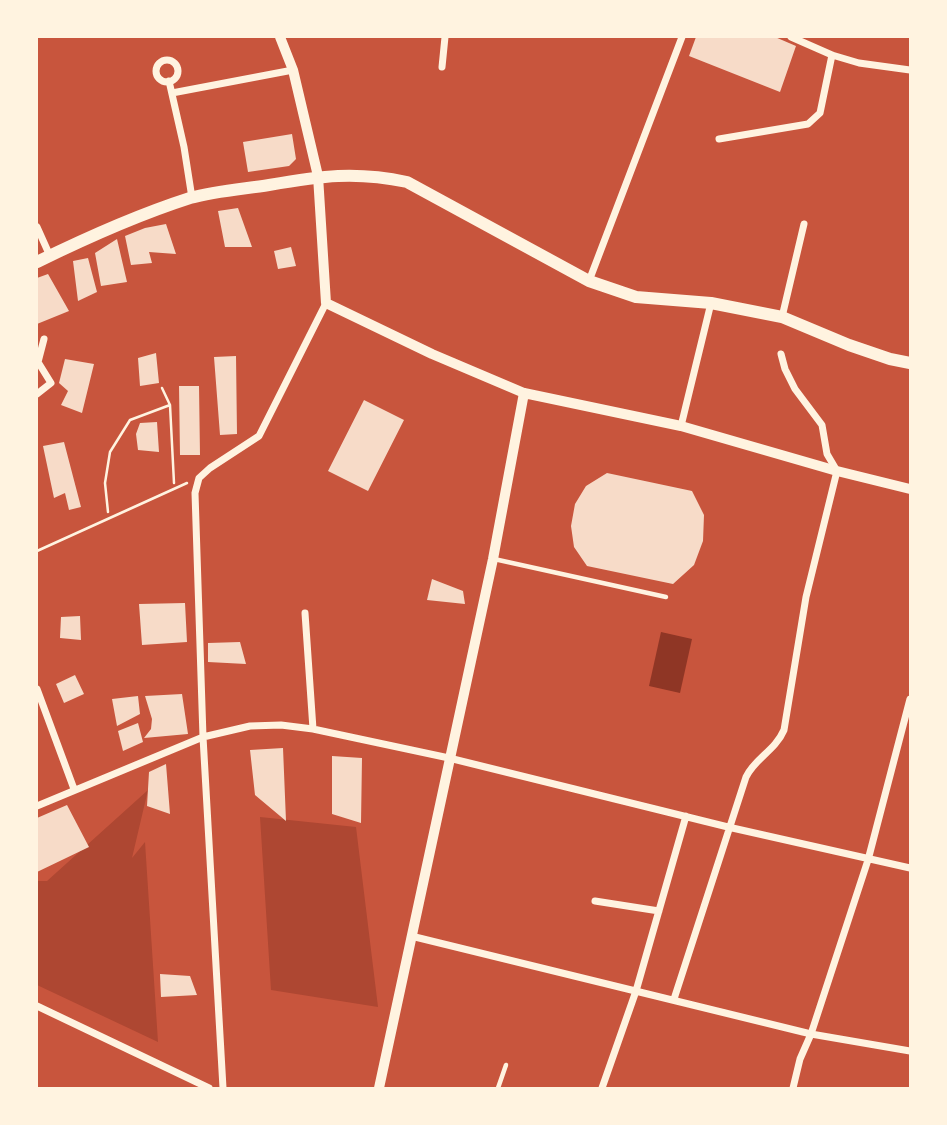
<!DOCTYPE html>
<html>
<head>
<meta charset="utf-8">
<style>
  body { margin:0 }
  #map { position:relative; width:947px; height:1125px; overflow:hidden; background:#c8553d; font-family:Ubuntu,sans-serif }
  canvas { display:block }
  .frame { position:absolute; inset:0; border:38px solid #fff3e0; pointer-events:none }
</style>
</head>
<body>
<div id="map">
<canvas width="947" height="1125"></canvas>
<div class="frame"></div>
</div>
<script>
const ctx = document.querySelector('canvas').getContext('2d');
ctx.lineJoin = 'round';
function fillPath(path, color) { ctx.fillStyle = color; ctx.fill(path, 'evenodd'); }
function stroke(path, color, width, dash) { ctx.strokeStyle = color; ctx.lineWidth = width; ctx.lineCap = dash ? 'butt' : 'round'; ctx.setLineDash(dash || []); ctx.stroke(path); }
const green = new Path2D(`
  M148,790L132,858L145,842L158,1042L37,985V881H47Z
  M260,817L356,827L378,1007L271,990Z`);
const water = new Path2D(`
  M661,632L692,639L680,693L649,686Z`);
const building = new Path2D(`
  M696,37H775L796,46L780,92L689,56Z
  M292,134L296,159L289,166L248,172L243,142Z
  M238,208L252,247H225L218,211Z
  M166,224L176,254L149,252L152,263L131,265L125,236L145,228Z
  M117,239L127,282L101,286L95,253Z
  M291,247L296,266L278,269L274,251Z
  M88,258L97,292L78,301L73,261Z
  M48,274L69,311L37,324V278Z
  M156,353L159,383L140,386L138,358Z
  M236,356L237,434L220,435L214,357Z
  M65,359L94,364L82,413L61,405L68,391L59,383Z
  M179,386H199L200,455H180Z
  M364,400L404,420L368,491L328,471Z
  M157,422L159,452L138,450L136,434L140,423Z
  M64,442L81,507L69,510L65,493L54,498L43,446Z
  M607,473L692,491L704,515L703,541L694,565L673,584L587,566L574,547L571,526L575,504L586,486Z
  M432,579L463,591L465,604L427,600Z
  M185,603L187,642L142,645L139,604Z
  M80,616L81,640L60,638L61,617Z
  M240,642L246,664L208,662V643Z
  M75,675L84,694L64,703L56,684Z
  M182,694L188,734L144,738L151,729L152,719L145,696Z
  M138,696L140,714L117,726L112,699Z
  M138,723L143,742L123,751L118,731Z
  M283,748L286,821L255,795L250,750Z
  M332,756L362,758L361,823L332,814Z
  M166,764L170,814L147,806L149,772Z
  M67,805L89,847L37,872V818Z
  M160,974L190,976L197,995L161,997Z`);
const path = new Path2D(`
  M162,388L170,405L174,483
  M108,512L105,483L110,452L130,420L170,405
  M37,551L187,483`);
const service = new Path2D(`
  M494,559L666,597
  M498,1088L506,1065`);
const minor = new Path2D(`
  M791,37L832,55L859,63L910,70
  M156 71a11 11 0 1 1 22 0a11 11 0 1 1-22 0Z
  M442,67L445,37
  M169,81L184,147L192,198
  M172,93L293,70
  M719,139L808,124L820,113L832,55
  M37,227L50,256
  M589,281L682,37
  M782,317L804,224
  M37,394L51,383L38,362L44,339
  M681,426L711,303
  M305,613L313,729
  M37,689L74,789
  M37,806L203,737L250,726L281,725L313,729L449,758L728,827L910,868
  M595,901L659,911
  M411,936L811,1034L910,1051
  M674,999L746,777C755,758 775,751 784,730L806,597L837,471L827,454L822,425L795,389L785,369L781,354
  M37,1006L209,1088
  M223,1088L203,737L195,493L199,478L210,468L259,436L326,303
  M602,1088L636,991L686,816
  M793,1088L800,1059L811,1034L868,860L910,699`);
const tertiary = new Path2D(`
  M280,37L293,70L318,176L326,303L432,354L524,393L681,426L837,471L910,489
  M379,1088L493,559L524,393`);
const secondary = new Path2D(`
  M37,262C86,238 137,215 190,198C215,191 243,189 269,185C321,176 355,171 407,182L589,281L636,297L711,303L782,317L849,345L890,359L910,363`);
fillPath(green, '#ae4732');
fillPath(water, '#8f3625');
fillPath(building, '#f7dbc8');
stroke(path, '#fff3e0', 2.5);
stroke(service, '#fff3e0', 4.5);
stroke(minor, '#fff3e0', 7);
stroke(tertiary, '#fff3e0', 10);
stroke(secondary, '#fff3e0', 12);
</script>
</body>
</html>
